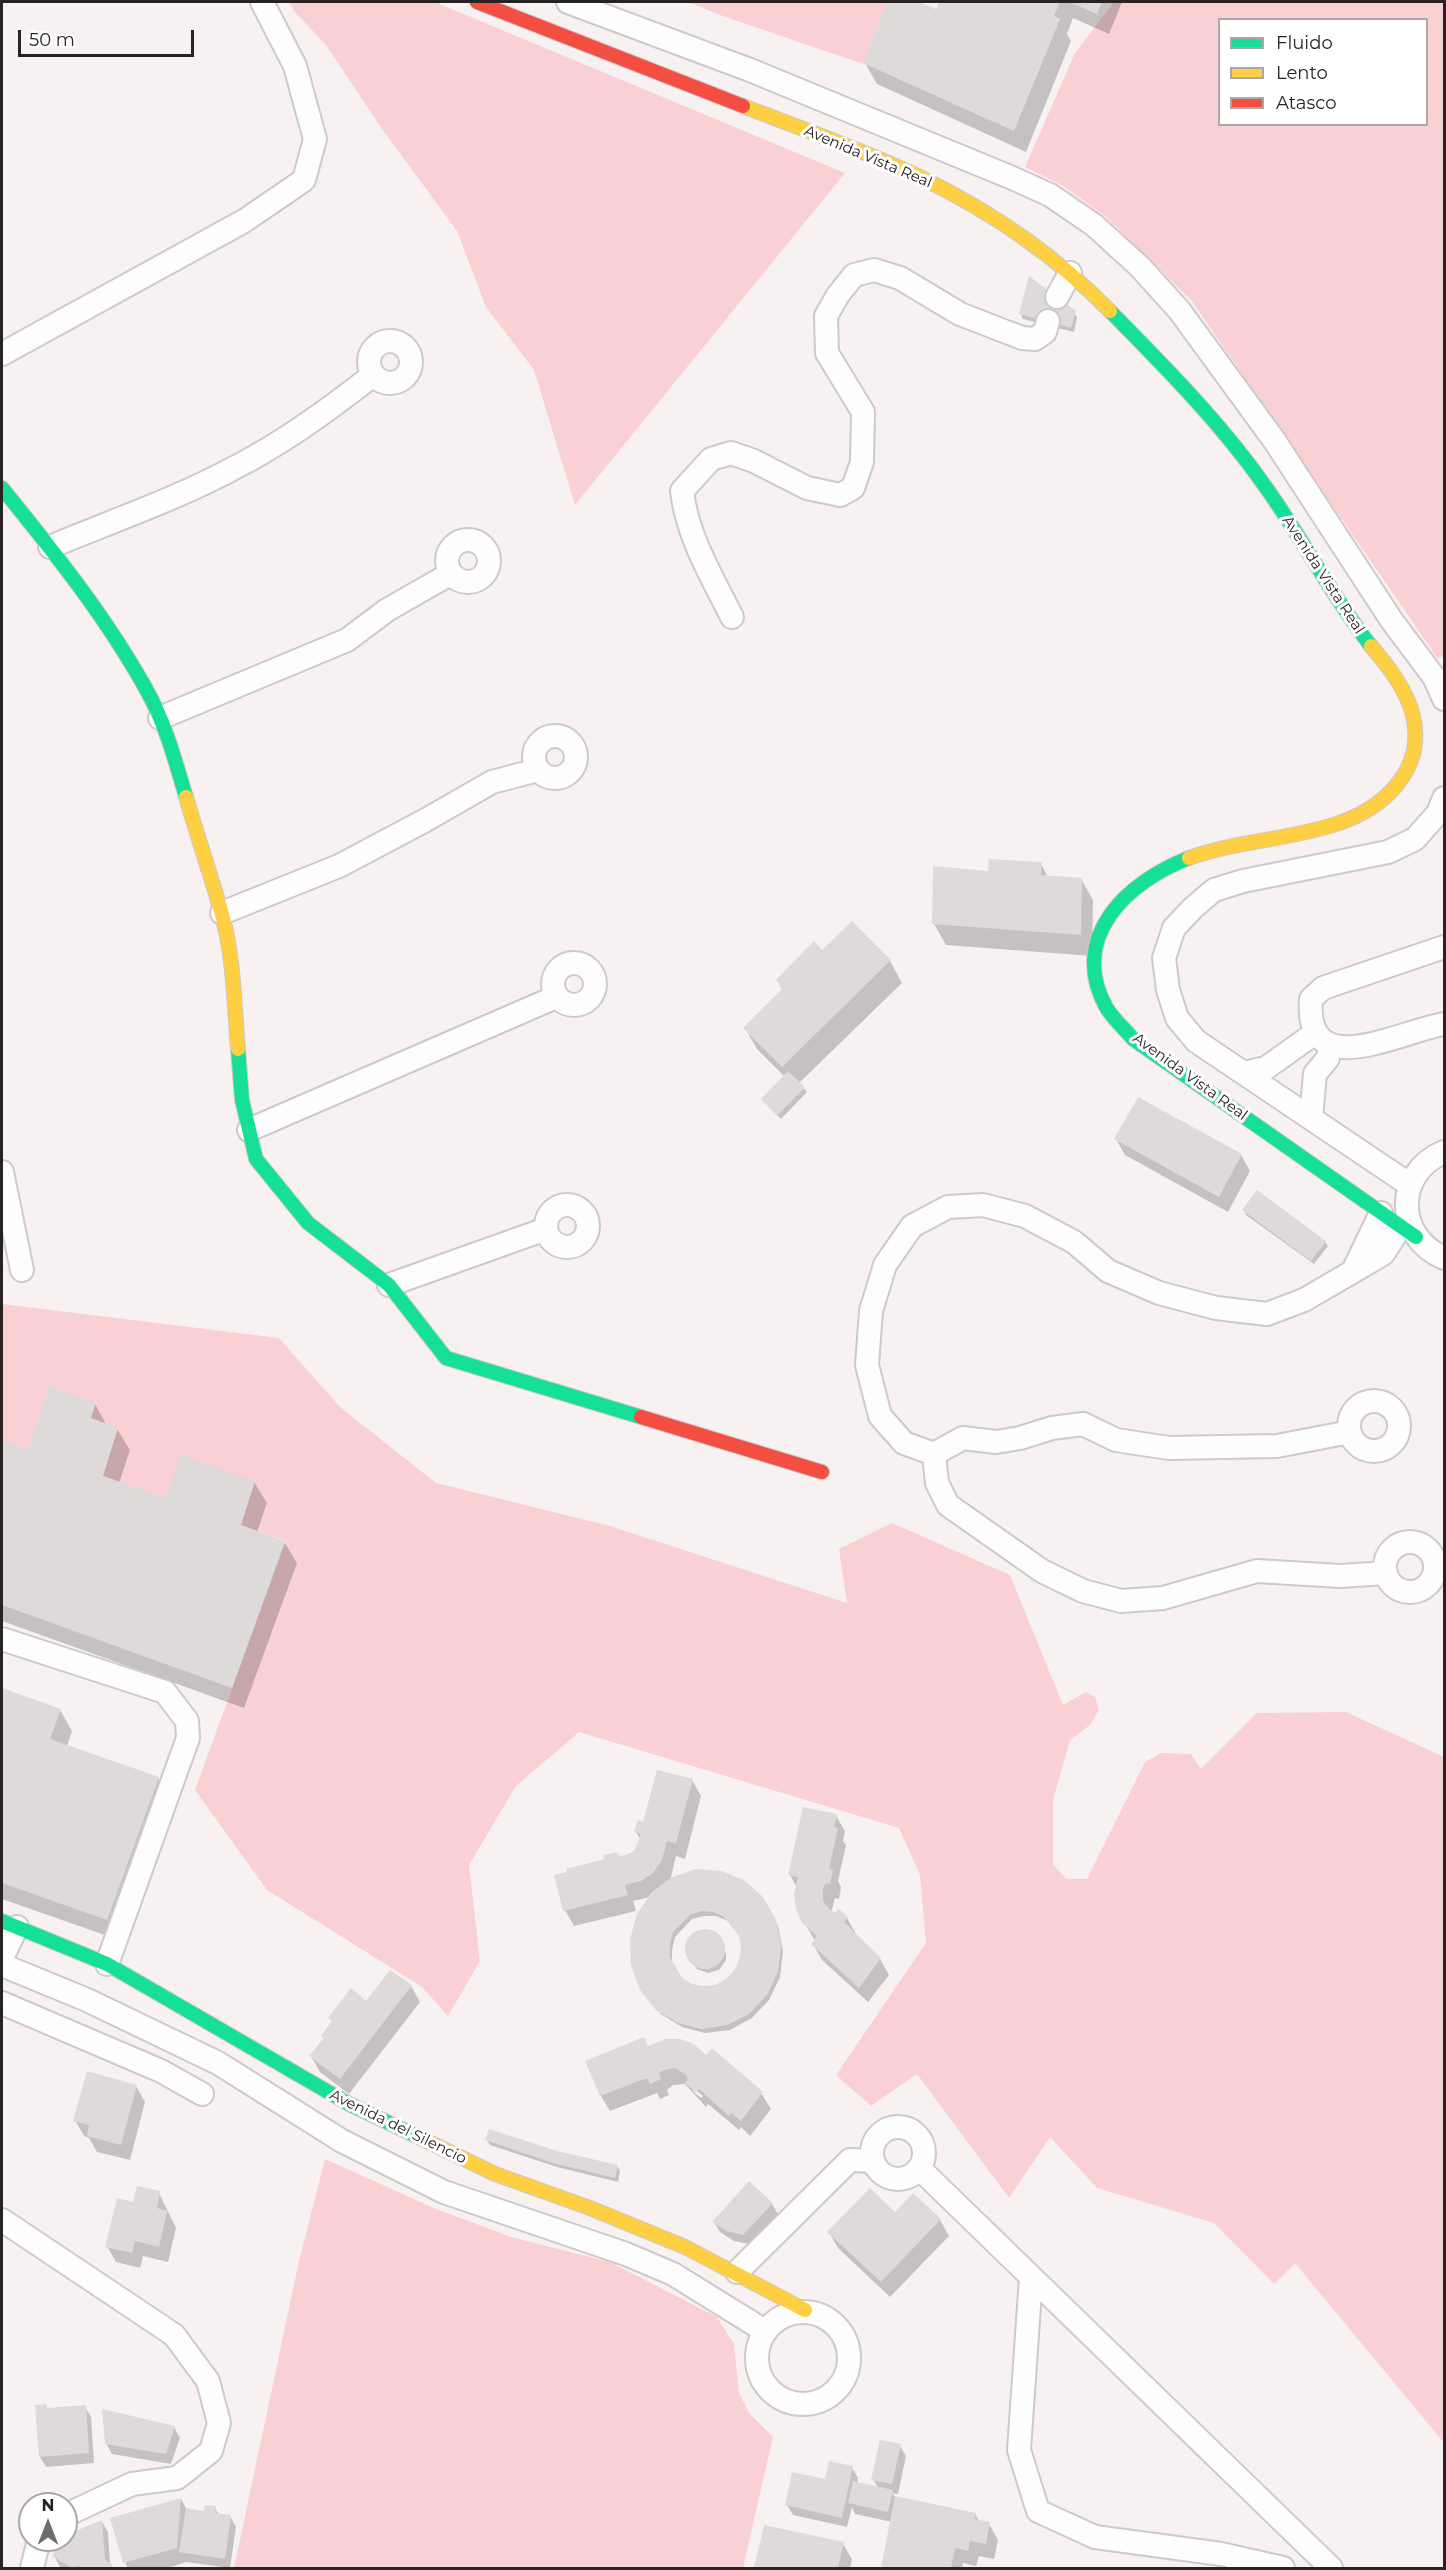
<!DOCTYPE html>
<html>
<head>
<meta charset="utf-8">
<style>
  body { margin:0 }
  #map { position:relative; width:1446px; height:2570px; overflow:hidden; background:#f7f1f2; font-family:Montserrat,sans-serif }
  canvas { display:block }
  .frame { position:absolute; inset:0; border:3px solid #272323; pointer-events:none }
  .legend { position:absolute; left:1218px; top:18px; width:210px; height:108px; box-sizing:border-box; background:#fff; border:2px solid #a9a7a7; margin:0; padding:8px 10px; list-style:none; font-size:18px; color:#272323 }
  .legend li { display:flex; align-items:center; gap:12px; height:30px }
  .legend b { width:30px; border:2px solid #a9a7a7 }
  .north { position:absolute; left:18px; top:2492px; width:60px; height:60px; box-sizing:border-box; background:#fff; border:2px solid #a9a7a7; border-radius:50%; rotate:0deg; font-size:16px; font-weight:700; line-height:24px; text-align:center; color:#272323 }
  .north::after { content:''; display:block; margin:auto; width:21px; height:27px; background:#706b6b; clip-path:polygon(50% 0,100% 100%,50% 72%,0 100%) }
  .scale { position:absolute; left:18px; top:30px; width:176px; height:27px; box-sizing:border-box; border:3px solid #272323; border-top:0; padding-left:8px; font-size:18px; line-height:21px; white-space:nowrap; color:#272323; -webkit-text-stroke:4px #fff; paint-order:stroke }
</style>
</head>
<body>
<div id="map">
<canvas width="1446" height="2570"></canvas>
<div class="frame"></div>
<ul class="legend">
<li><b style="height:8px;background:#16e098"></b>Fluido</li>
<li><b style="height:8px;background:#ffcf43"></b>Lento</li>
<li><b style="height:8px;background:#f24e42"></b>Atasco</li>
</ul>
<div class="north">N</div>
<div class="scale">50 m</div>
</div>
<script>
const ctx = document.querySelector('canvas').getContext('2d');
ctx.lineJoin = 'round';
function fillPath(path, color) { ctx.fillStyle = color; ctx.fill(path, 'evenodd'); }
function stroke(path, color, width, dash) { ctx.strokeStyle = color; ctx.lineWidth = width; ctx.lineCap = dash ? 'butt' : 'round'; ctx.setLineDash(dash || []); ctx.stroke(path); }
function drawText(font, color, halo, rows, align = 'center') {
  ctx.font = font + ' Montserrat,sans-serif'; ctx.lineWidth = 6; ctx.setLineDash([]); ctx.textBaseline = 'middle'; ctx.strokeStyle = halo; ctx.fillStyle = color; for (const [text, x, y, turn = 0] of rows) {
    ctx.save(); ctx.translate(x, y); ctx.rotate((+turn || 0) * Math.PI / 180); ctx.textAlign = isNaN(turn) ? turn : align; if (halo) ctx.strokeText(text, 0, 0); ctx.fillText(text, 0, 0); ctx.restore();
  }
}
const green = new Path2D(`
  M289,2H435L845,173L575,505L534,370L486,307L457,231L382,129L326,45L294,11Z
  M689,2H888L863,64L717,14Z
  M1114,2H1444V655L1438,659L1191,300L1105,216L1063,186L1025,167L1075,53ZM1220,20H1426V124H1220Z
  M2,1304L279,1338L340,1407L436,1483L610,1526L847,1603L839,1549L892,1523L1010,1575L1063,1705L1086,1692L1095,1697L1099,1710L1090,1725L1070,1740L1053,1800V1864L1066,1879H1087L1145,1762L1161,1753L1191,1754L1201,1769L1257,1713L1346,1712L1444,1757V2443L1295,2263L1274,2284L1214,2223L1097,2188L1050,2137L1009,2198L917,2074L871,2106L836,2075L926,1943L920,1875L899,1828L579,1732L516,1786L469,1865L480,1961L448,2016L422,1987L267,1890L195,1790L286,1541L2,1440Z
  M325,2159L434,2208L511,2237L610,2262L717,2317L734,2344L739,2393L749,2413L773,2437L743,2568H234L299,2261Z`);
const shadow = new Path2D(`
  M890,2H901L908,5L910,2H916L937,11L941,2H1122L1109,34L1073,18L1067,34L1071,41L1026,152L877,84L865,63Z
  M1074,312L1077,317L1074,332L1023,319L1021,314Z
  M1041,864L1048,877L1081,879L1093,900L1092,956L946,945L934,924L989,872Z
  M852,923L890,961L902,983L799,1083L807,1092L781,1119L763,1100L785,1077L757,1049L745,1028L783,990L777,980L822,952Z
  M1116,1139L1241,1155L1250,1171L1228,1212L1125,1155Z
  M1244,1210L1325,1242L1328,1246L1314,1264L1246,1215Z
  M95,1404L107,1426L117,1429L130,1450L119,1483L167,1500L254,1482L267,1503L257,1532L284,1542L297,1563L244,1708L2,1621V1441L29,1451Z
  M2,1689L60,1710L72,1731L67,1746L158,1778L170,1800L119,1940L2,1899Z
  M692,1780L701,1796L685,1859L676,1856L670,1881L762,1898L778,1926L783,1951L780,1977L769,2000L752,2018L730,2030L705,2033L682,2027L661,2014L645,1995L650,1897L633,1901L636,1911L574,1926L565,1910L618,1857H624L635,1852L641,1841L636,1832ZM704,1916H716L728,1921L740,1937L742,1947L741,1960L735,1971L727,1980L716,1986L704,1988L692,1985L681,1979L672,1963V1950L675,1937L692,1919Z
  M836,1816L845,1831L843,1841L846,1845L838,1881L841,1887L839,1899L835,1898L831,1913L847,1918L856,1934L880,1959L889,1975L868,2002L822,1960L813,1944L815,1941L804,1922L797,1888L790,1875Z
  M703,1930L714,1933L719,1937L726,1954V1960L719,1970L708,1973L697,1969L693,1964L688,1947L693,1935Z
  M411,1986L420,2002L349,2094L320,2072L311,2056L325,2039L323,2036L333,2023L330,2018Z
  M649,2047L706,2057L761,2093L771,2109L750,2136L741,2127L739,2130L708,2104L706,2107L685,2084L673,2085L667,2090L669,2095L660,2099L657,2093L610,2111L601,2096ZM690,2085L703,2096L701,2098L694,2092Z
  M136,2086L145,2102L130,2160L97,2152L89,2138L84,2136L75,2120Z
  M487,2140L617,2166L620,2171L618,2182L557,2167L490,2145Z
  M159,2193L176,2228L168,2262L143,2256L140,2268L116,2262L107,2246L135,2204Z
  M772,2204L778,2214L749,2244L734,2241L720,2232L714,2222Z
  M895,2214L940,2220L949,2236L890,2297L838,2248L829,2232Z
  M46,2405L48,2410L85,2407L91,2417L94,2463L46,2467L40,2457Z
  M174,2427L180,2438L171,2464L112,2454L106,2443Z
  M900,2446L906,2456L898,2494L892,2493L896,2498L975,2514L979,2521L989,2524L998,2540L994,2559L979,2556L976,2566L963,2563L962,2568H882L892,2522L855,2514L852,2507L847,2527L793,2515L787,2505L852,2468L858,2478L857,2484L878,2488L873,2479Z
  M181,2499L187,2510L206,2513L215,2508L219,2515L230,2516L236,2527L230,2568L186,2562L168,2568H128L125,2562Z
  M102,2522L108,2532L110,2564L113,2568L60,2567L54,2556L64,2540H66V2536Z
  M765,2527L843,2544L852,2559L850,2568H756Z`);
const building = new Path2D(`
  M888,2H920L936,9L939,2H1060L1054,16L1060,19L1014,131L863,63Z
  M1069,2H1102L1097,14Z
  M1029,276L1076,311L1071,328L1019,314Z
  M989,859L1042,862L1041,875L1082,878L1081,935L932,924L933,866L988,871Z
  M852,921L891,960L782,1067L743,1028L783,988L776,980L814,941L822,950Z
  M788,1071L805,1087L777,1116L761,1099Z
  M1138,1097L1242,1154L1219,1197L1114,1139Z
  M1257,1190L1326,1241L1311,1261L1242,1210Z
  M49,1386L96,1403L91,1418L118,1428L103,1476L166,1498L180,1454L255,1481L241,1525L285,1541L232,1688L2,1605V1440L28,1449Z
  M2,1688L61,1709L50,1739L159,1777L107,1920L2,1883Z
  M657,1770L693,1779L676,1843L667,1841L662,1860L653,1873L641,1881L625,1885L628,1895L563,1911L554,1875L567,1872L566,1869L604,1859L603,1855L617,1852L618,1855L623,1856L634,1851L639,1840L640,1834L634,1832L638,1820L643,1822Z
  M803,1807L837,1814L834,1827L838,1828L829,1869H833L830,1884L826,1883L823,1888V1901L830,1910L835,1913L839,1909L848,1917L844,1922L881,1958L859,1988L811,1944L817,1936L802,1923L796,1909L794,1894L798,1877L788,1875Z
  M696,1869L721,1871L744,1880L763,1897L776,1920L781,1946L778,1972L767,1995L749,2014L727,2025L702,2029L678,2023L656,2010L640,1990L631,1965L630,1939L637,1914L652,1892L672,1877ZM701,1911L713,1912L723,1916L739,1935L741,1947L739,1960L734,1971L726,1979L715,1985L704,1986L692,1984L682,1978L670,1957V1944L673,1932L690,1915Z
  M685 1949a20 20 0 1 1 40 0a20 20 0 1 1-40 0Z
  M390,1970L412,1985L340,2079L309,2056L324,2038L321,2036L332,2021L328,2018L351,1988L366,2001Z
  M644,2037L648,2046L666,2039H680L694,2044L706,2055L712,2048L763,2092L741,2121L731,2113L729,2116L699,2089L696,2092L685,2083L688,2079L685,2074L675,2068L664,2070L659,2073L661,2079L650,2084L647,2078L600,2096L585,2061Z
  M87,2071L137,2085L121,2145L87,2136L89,2125L73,2121Z
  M489,2129L557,2151L618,2165L615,2178L553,2163L485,2140Z
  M749,2181L773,2203L743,2235L727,2231L712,2222Z
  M137,2186L160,2191L157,2208L167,2211L159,2247L135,2241L132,2253L105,2247L117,2198L133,2202Z
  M870,2188L895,2212L913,2193L941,2219L881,2282L827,2232Z
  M46,2404L47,2408L86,2405L89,2453L39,2457L35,2405Z
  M102,2409L175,2426L166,2454L105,2444Z
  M880,2440L901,2444L892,2484L871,2480Z
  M829,2461L853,2466L842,2518L785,2505L792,2472L825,2479Z
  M853,2481L893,2490L888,2512L848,2503Z
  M895,2496L976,2513L974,2519L990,2522L986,2544L970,2541L968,2551L955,2548L951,2568H881Z
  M181,2498L177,2548L123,2563L110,2518Z
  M205,2505L216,2506L215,2513L231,2515L225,2559L179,2552L186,2508L204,2511Z
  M102,2520L105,2560L112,2564L110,2568H83L78,2566L72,2568L52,2556L62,2540H66V2535Z
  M764,2525L844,2542L838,2568H754Z`);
const street = new Path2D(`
  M568,2L750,70L1010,177L1050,195L1094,225L1140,267L1179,310L1274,440L1392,621L1434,677L1444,699
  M1057,297L1070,273
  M369 362a21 21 0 1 1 42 0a21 21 0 1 1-42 0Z
  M2,354L244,221L304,180L315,139L295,66L262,2
  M447 561a21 21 0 1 1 42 0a21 21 0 1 1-42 0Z
  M50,547C112,521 177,499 236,467C285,442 330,409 373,375
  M732,617C712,577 687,536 682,491L711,459L731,453L754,461L807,488L840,495L853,488L862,462L863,412L827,353L826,316L838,295L854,275L874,270L900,278L960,314L1022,338L1035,339L1045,332L1048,321
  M160,718L347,640L387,610L450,574
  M534 757a21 21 0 1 1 42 0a21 21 0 1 1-42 0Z
  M222,913L339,866L424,821L492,782L538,770
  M1444,947L1323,988L1311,999C1304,1085 1400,1031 1444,1024
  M553 984a21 21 0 1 1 42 0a21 21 0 1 1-42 0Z
  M1244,1073L1266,1068L1315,1033
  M1311,1118L1315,1074L1328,1058L1330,1045
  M249,1130L556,997
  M1444,1152C1394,1173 1395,1237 1444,1258
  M2,1172L22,1270
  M1410,1185L1196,1041L1177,1018L1168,990L1164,958L1174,928L1193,908L1214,890L1243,881L1388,852L1415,839L1438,813L1444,798
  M546 1226a21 21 0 1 1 42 0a21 21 0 1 1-42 0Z
  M1353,1271L1381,1213
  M389,1285L546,1229
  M1349 1426a25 25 0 1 1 50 0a25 25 0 1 1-50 0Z
  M1350,1432L1277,1446L1169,1448L1116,1440L1083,1424L1052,1428L1020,1438L996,1442L963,1438L934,1454L904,1443L880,1416L867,1365L871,1311L885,1265L912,1226L948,1207L983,1205L1025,1216L1074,1242L1108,1271L1159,1293L1216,1308L1267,1314L1304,1300L1383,1254L1401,1226
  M934,1454L937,1483L948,1505L1042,1571L1083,1591L1121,1601L1163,1598L1257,1571L1340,1576L1386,1573
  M1385 1567a25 25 0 1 1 50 0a25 25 0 1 1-50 0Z
  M2,1639L165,1692L187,1721L188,1738L107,1964
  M2,1958L17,1927
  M2,1965L87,2000L218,2063L342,2141L444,2192L626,2254L673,2274L765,2331
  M2,2003L161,2071L202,2094
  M872 2153a26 26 0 1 1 52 0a26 26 0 1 1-52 0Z
  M919,2168L1331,2568
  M2,2220L174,2335L208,2381L219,2423L211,2451L177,2478L132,2484L66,2515
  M737,2272L850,2160L873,2161
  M1031,2277L1019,2450L1038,2511L1095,2537L1221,2554L1283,2568
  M757 2358a46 46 0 1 1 92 0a46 46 0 1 1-92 0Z
  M32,2568L39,2540`);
const fast = new Path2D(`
  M1110,311C1163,365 1218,420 1262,482C1301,535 1330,594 1371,646
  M2,488C54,552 106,617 146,689C165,722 175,760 186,797
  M1189,858C1127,882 1068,937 1106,1007C1113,1019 1124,1028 1133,1039L1416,1237
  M238,1049L242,1100L256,1159L308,1223L389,1285L446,1358L641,1417
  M2,1921L107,1964L349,2104L429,2142`);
const slow = new Path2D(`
  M743,106C802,129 863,150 920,177C990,211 1056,256 1110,311
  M186,797C197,835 210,873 221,911C234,955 234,1004 238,1049
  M1189,858C1236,841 1288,840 1336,824C1383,809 1426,770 1413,716C1407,690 1388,666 1371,646
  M429,2142L495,2174L590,2208L685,2247L805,2310`);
const jam = new Path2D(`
  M477,2L743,106
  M641,1417L822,1472`);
const streetNames = [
  ["Avenida Vista Real",868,157,23],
  ["Avenida Vista Real",1323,575,57],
  ["Avenida Vista Real",1190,1077,36],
  ["Avenida del Silencio",398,2127,26]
];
fillPath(green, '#f9d1d5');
fillPath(shadow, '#0003');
fillPath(building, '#dedada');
stroke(street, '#cec9ca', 26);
stroke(fast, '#cec9ca', 16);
stroke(slow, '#cec9ca', 16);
stroke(jam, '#cec9ca', 16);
stroke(street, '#fefdfd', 22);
stroke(fast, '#16e098', 14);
stroke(slow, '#ffcf43', 14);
stroke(jam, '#f24e42', 14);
drawText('15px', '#272323', '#fff', streetNames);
</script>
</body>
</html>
